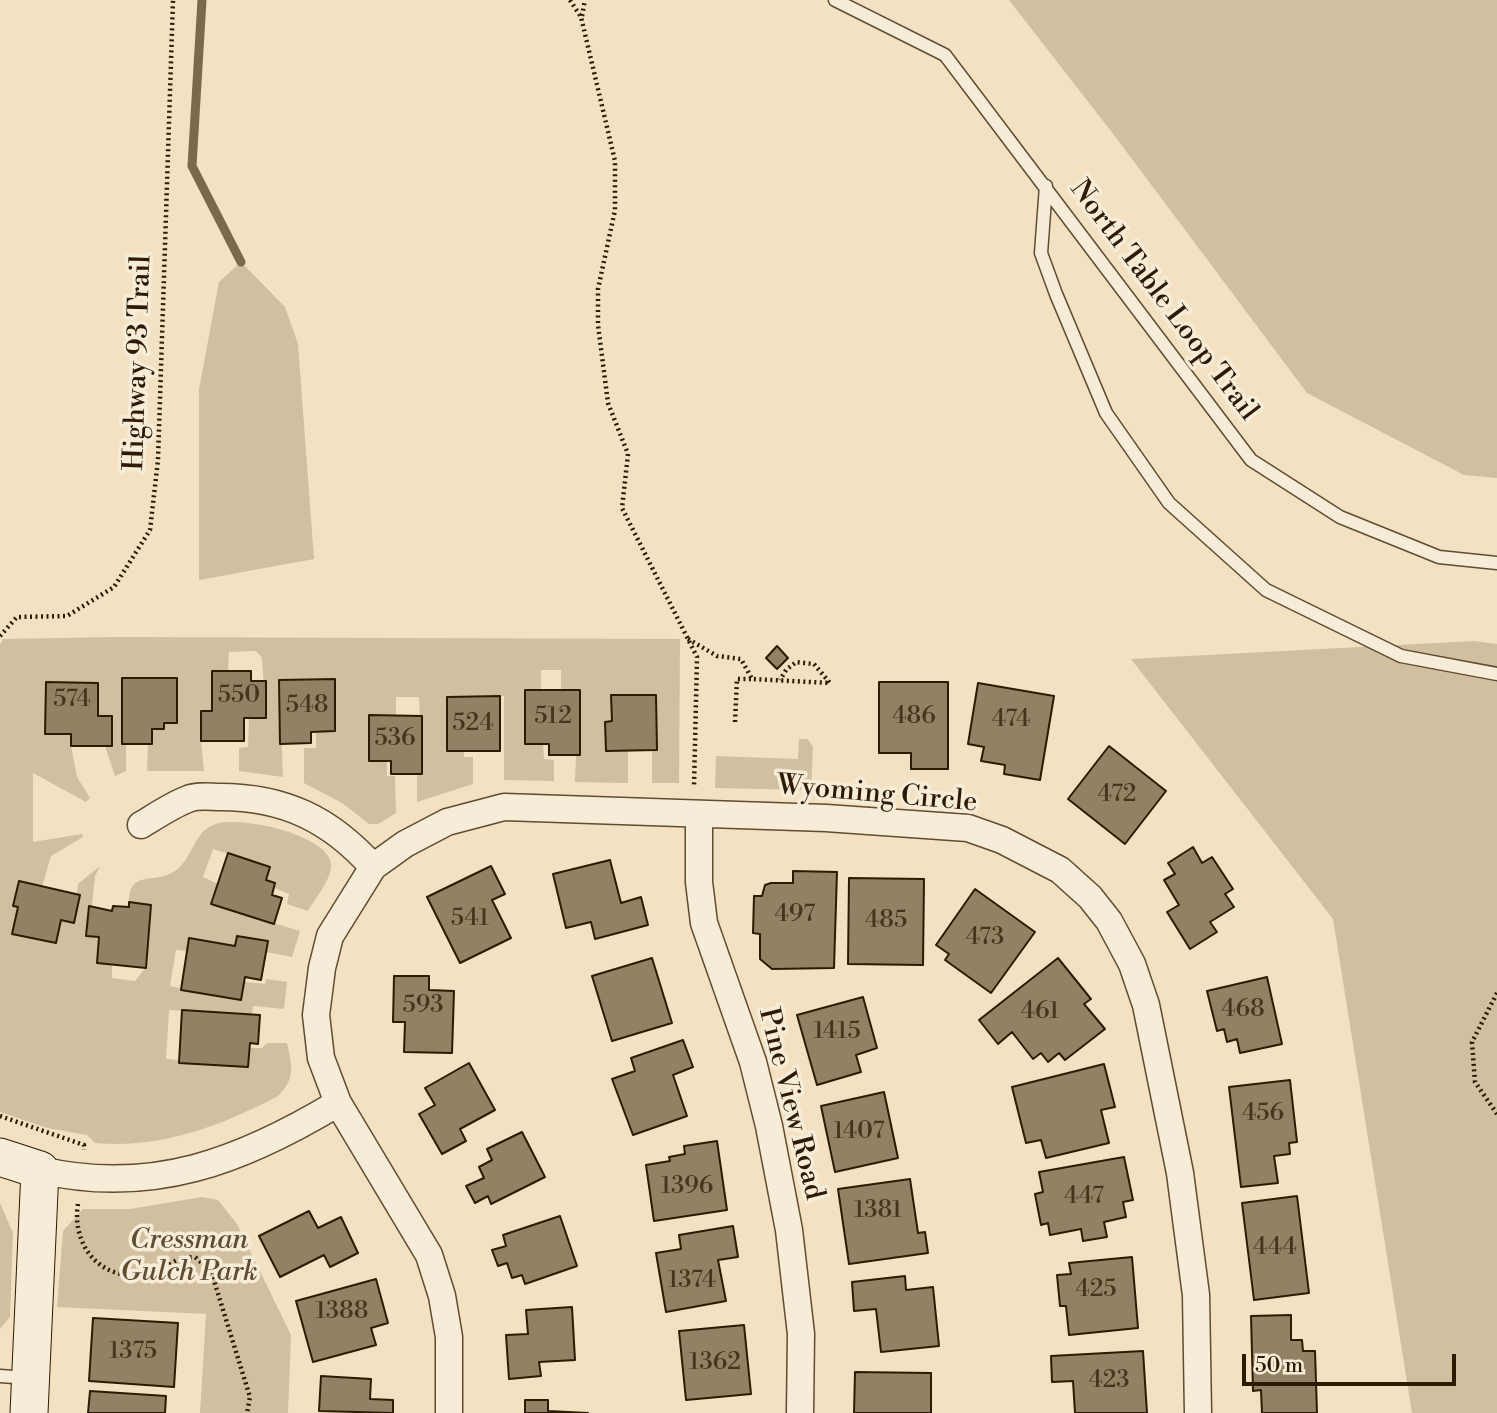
<!DOCTYPE html>
<html>
<head>
<meta charset="utf-8">
<style>
  body { margin:0 }
  #map { position:relative; width:1497px; height:1413px; overflow:hidden; background:#f3e1c1; font-family:"Libre Bodoni",serif }
  canvas { display:block }
  .scale { position:absolute; left:1242px; top:1354px; width:214px; height:32px; box-sizing:border-box; border:4px solid #2e1a01; border-top:0; padding-left:9px; font-size:21px; line-height:24px; white-space:nowrap; color:#2e1a01; -webkit-text-stroke:5px #f7ecd7; paint-order:stroke }
</style>
</head>
<body>
<div id="map">
<canvas width="1497" height="1413"></canvas>
<div class="scale">50 m</div>
</div>
<script>
const ctx = document.querySelector('canvas').getContext('2d');
ctx.lineJoin = 'round';
function fillPath(path, color) { ctx.fillStyle = color; ctx.fill(path, 'evenodd'); }
function stroke(path, color, width, dash) { ctx.strokeStyle = color; ctx.lineWidth = width; ctx.lineCap = dash ? 'butt' : 'round'; ctx.setLineDash(dash || []); ctx.stroke(path); }
function drawText(font, color, halo, rows, align = 'center') {
  ctx.font = font + ' "Libre Bodoni",serif'; ctx.lineWidth = 7; ctx.setLineDash([]); ctx.textBaseline = 'middle'; ctx.strokeStyle = halo; ctx.fillStyle = color; for (const [text, x, y, turn = 0] of rows) {
    ctx.save(); ctx.translate(x, y); ctx.rotate((+turn || 0) * Math.PI / 180); ctx.textAlign = isNaN(turn) ? turn : align; if (halo) ctx.strokeText(text, 0, 0); ctx.fillText(text, 0, 0); ctx.restore();
  }
}
const green = new Path2D(`
  M1009,0H1497V478L1464,475L1307,393L1114,135Z
  M241,262L285,307L298,344L314,559L199,580V389L219,282Z
  M117,637L680,639L679,783H652V750H657L655,695H612V721L605,722L606,751H628V783L575,782L576,755H580V691L561,690V670H541V690L525,691V743L543,744L544,759L554,760V781L504,780V696L447,697V750L464,751V757H473V784L417,802V774H422L419,697H396V715H370L369,761H387V776H395L396,813L378,824H369L342,803L304,783V748H316V732L335,731L334,679L279,680L283,777L239,771V748L248,747L249,718H266L262,658L256,651L229,652L228,671L201,741L204,771H147L148,744H152V729L164,723H177V679L122,744H126V771L115,776L105,746H71L77,777L90,798L86,802L33,773V842L82,834L83,837L51,856L42,887L19,882L13,906L18,907L13,934L56,943L61,920L80,895L77,894L78,884L100,866L95,876L92,906H89L87,936L99,937L97,962L112,964V978L135,981L146,967L151,906L129,902C130,869 153,885 175,871C193,859 193,831 216,824C240,816 326,834 331,863C333,878 315,898 308,911L287,904L289,894L274,888L275,883L266,880L270,867L213,849L203,877L218,884L212,904L300,931L292,957L266,952L267,941L237,936L235,946L190,938L187,951L176,950L170,986L240,1000L244,982L265,984L266,979L287,982L284,1009L253,1006L252,1014L169,1010L166,1059L179,1060L180,1063L248,1067L250,1048H262L267,1043H287C292,1066 296,1078 278,1096C221,1126 161,1149 95,1143L87,1135L47,1128L0,1112V645L3,639Z
  M1474,641L1497,644V1413H1412L1333,919L1131,659Z
  M799,739H808L813,747L811,790L715,788L716,756L798,759Z
  M202,1197L218,1200L237,1224L291,1335L288,1413H200L206,1314L57,1307L63,1231L83,1209H130Z
  M0,1203L13,1233L10,1317L0,1329Z`);
const stream = new Path2D(`
  M202,0L192,166L241,262`);
const building = new Path2D(`
  M777,646L788,658L777,669L766,658Z
  M212,671H251V681H266V718H244V741H201V711H212Z
  M122,678H177V723H164V729H152V744H122Z
  M335,679V731L311,732V743L280,744L279,680Z
  M46,682L98,683V716H112V746H71V734H45Z
  M879,682H948V769H911V753H879Z
  M978,683L1054,696L1040,780L1004,774L1005,765L981,761L984,747L968,744Z
  M525,690H580V755H549V744H525Z
  M611,695H656L657,750L606,751L605,722L612,721Z
  M500,696V751H447V697Z
  M369,715L422,716V774H391V761H369Z
  M1109,746L1166,791L1125,844L1068,799Z
  M1193,847L1202,863L1212,857L1233,889L1225,894L1234,907L1210,922L1217,932L1190,949L1167,912L1179,905L1164,880L1175,874L1168,863Z
  M228,853L270,867L266,880L275,883L272,895L282,898L274,924L211,904Z
  M610,860L621,903L641,897L648,925L595,939L591,922L566,928L553,874Z
  M491,866L505,894L492,900L511,938L460,963L427,897Z
  M793,871L837,872L834,968L772,969L760,959V934L753,933L754,896H762L765,885L771,883H793Z
  M849,878L924,879L923,965L848,964Z
  M19,881L80,895L74,923L61,920L56,943L12,934L18,907L13,906Z
  M975,889L1035,932L991,993L945,960L949,954L936,945Z
  M129,902L151,905L146,968L97,963L99,937L86,936L89,906L112,911L113,906L129,907Z
  M237,936L268,941L261,980L245,977L241,1000L181,990L189,938L235,946Z
  M652,958L672,1023L612,1041L592,976Z
  M1058,958L1091,999L1084,1004L1105,1029L1065,1060L1059,1053L1048,1062L1041,1053L1033,1059L1012,1032L998,1044L979,1020Z
  M394,976H429V990L454,991L452,1053L404,1052L405,1022H393Z
  M1267,977L1282,1044L1240,1053L1237,1039L1227,1042L1224,1029L1217,1031L1207,991Z
  M863,997L877,1048L856,1055L861,1072L817,1085L797,1015Z
  M182,1010L260,1015L258,1044L250,1043L248,1067L179,1063Z
  M683,1040L693,1067L673,1075L687,1116L633,1135L612,1079L635,1071L631,1058Z
  M469,1063L495,1110L460,1129L466,1141L442,1154L419,1114L435,1105L425,1088Z
  M1104,1064L1115,1107L1101,1110L1109,1143L1046,1158L1041,1140L1026,1143L1012,1087Z
  M1290,1080L1297,1142L1289,1143L1290,1154L1274,1156L1278,1183L1241,1187L1229,1087Z
  M884,1092L898,1158L835,1172L821,1106Z
  M522,1132L545,1177L491,1204L488,1196L475,1203L466,1186L484,1178L479,1167L492,1160L487,1149Z
  M717,1141L727,1210L654,1221L646,1165L670,1161L669,1157L685,1154L684,1146Z
  M1124,1157L1133,1200L1123,1202L1126,1217L1104,1222L1107,1237L1083,1241L1081,1229L1050,1235L1048,1223L1041,1225L1035,1194L1043,1192L1039,1172Z
  M910,1179L918,1233L925,1232L928,1253L849,1264L838,1189Z
  M1297,1196L1309,1293L1254,1300L1242,1203Z
  M309,1211L318,1228L341,1217L358,1253L330,1267L324,1255L280,1277L259,1236Z
  M560,1216L577,1266L525,1284L522,1275L512,1278L507,1263L498,1266L492,1250L506,1246L503,1235Z
  M733,1226L738,1257L718,1260L726,1301L666,1312L656,1253L681,1249L679,1235Z
  M1132,1257L1138,1328L1069,1335L1066,1306H1060L1057,1275L1071,1274L1069,1263Z
  M905,1276L906,1290L933,1287L939,1346L881,1352L876,1309L854,1311L852,1282Z
  M376,1279L388,1323L371,1328L376,1345L313,1362L296,1301Z
  M572,1307L575,1360L539,1362L541,1376L509,1379L506,1335L528,1334L526,1310Z
  M1291,1315V1340H1302L1303,1351H1315L1317,1413H1262L1261,1390L1253,1391L1251,1316Z
  M93,1318L178,1323L174,1387L89,1381Z
  M744,1325L751,1394L686,1400L679,1331Z
  M1143,1351L1147,1413H1075L1073,1381L1052,1382L1051,1356Z
  M855,1372L931,1373V1413H854Z
  M321,1376L371,1379L370,1399L393,1400V1413L319,1411Z
  M90,1391L166,1396L165,1413H88Z
  M525,1400H548V1411L588,1413H525Z`);
const path = new Path2D(`
  M570,0L581,17L615,161V210L598,289V325L608,403L628,454L622,508L697,657L694,787
  M582,16L585,0
  M0,636L17,617L67,616L114,587L150,530L158,460L173,0
  M688,639L717,656L741,659L752,679L830,683L814,664L796,662L786,670L780,680
  M735,722L737,679H751
  M1497,993L1472,1042L1475,1082L1497,1114
  M0,1116L84,1145V1150
  M78,1204C72,1240 94,1274 131,1275C137,1276 147,1278 152,1276C173,1268 167,1258 195,1257L211,1271L250,1397L247,1413`);
const lane = new Path2D(`
  M835,0L945,55L1251,460L1340,517L1439,557L1497,563
  M1046,186L1041,253L1056,294L1106,413L1169,503L1266,590L1401,656L1497,674
  M0,1376L27,1378`);
const street = new Path2D(`
  M699,815V882L704,923L753,1062L769,1126L789,1230L801,1334L800,1413
  M141,825C156,816 172,805 188,799C197,795 211,797 220,797C285,797 331,820 373,867
  M40,1170C152,1196 242,1161 338,1103
  M449,1413V1337L442,1296L429,1255L338,1103L321,1058L316,1015L322,968L330,936L373,867L405,844L447,822L504,807L826,818L968,828L1002,840L1060,870L1090,897L1109,921L1132,964L1146,1005L1180,1173L1196,1295L1198,1413`);
const secondary = new Path2D(`
  M0,1157L40,1170L29,1413`);
const numberNames = [
  ["550",239,696],
  ["574",72,700],
  ["548",307,706],
  ["512",553,717],
  ["486",914,717],
  ["474",1011,720],
  ["524",473,724],
  ["536",395,739],
  ["472",1117,795],
  ["497",795,915],
  ["541",470,919],
  ["485",886,921],
  ["473",985,938],
  ["593",423,1006],
  ["468",1243,1010],
  ["461",1040,1012],
  ["1415",837,1032],
  ["456",1263,1114],
  ["1407",859,1132],
  ["1396",687,1187],
  ["447",1084,1197],
  ["1381",878,1211],
  ["444",1275,1248],
  ["1374",692,1281],
  ["425",1096,1290],
  ["1388",342,1312],
  ["1375",133,1352],
  ["1362",715,1363],
  ["423",1109,1381]
];
const streetNames = [
  ["North Table Loop Trail",1163,301,53],
  ["Highway 93 Trail",139,363,-88],
  ["Wyoming Circle",877,795,5],
  ["Pine View Road",790,1104,76]
];
const parkNames = [
  ["Cressman",189,1241],
  ["Gulch Park",189,1273]
];
fillPath(green, '#d2bfa0');
stroke(stream, '#7c694d', 9);
fillPath(building, '#948165');
stroke(building, '#2e1a01', 2);
stroke(lane, '#5f4c31', 15);
stroke(street, '#5f4c31', 29);
stroke(secondary, '#2e1a01', 39);
stroke(path, '#2e1a01', 4.5, [2, 3.5]);
stroke(lane, '#f7ecd7', 12);
stroke(street, '#f7ecd7', 26);
stroke(secondary, '#f7ecd7', 37);
drawText('24px', '#48341a', null, numberNames);
drawText('28px', '#2e1a01', '#f7ecd7', streetNames);
drawText('italic 28px', '#5f4c31', '#f7ecd7', parkNames);
</script>
</body>
</html>
